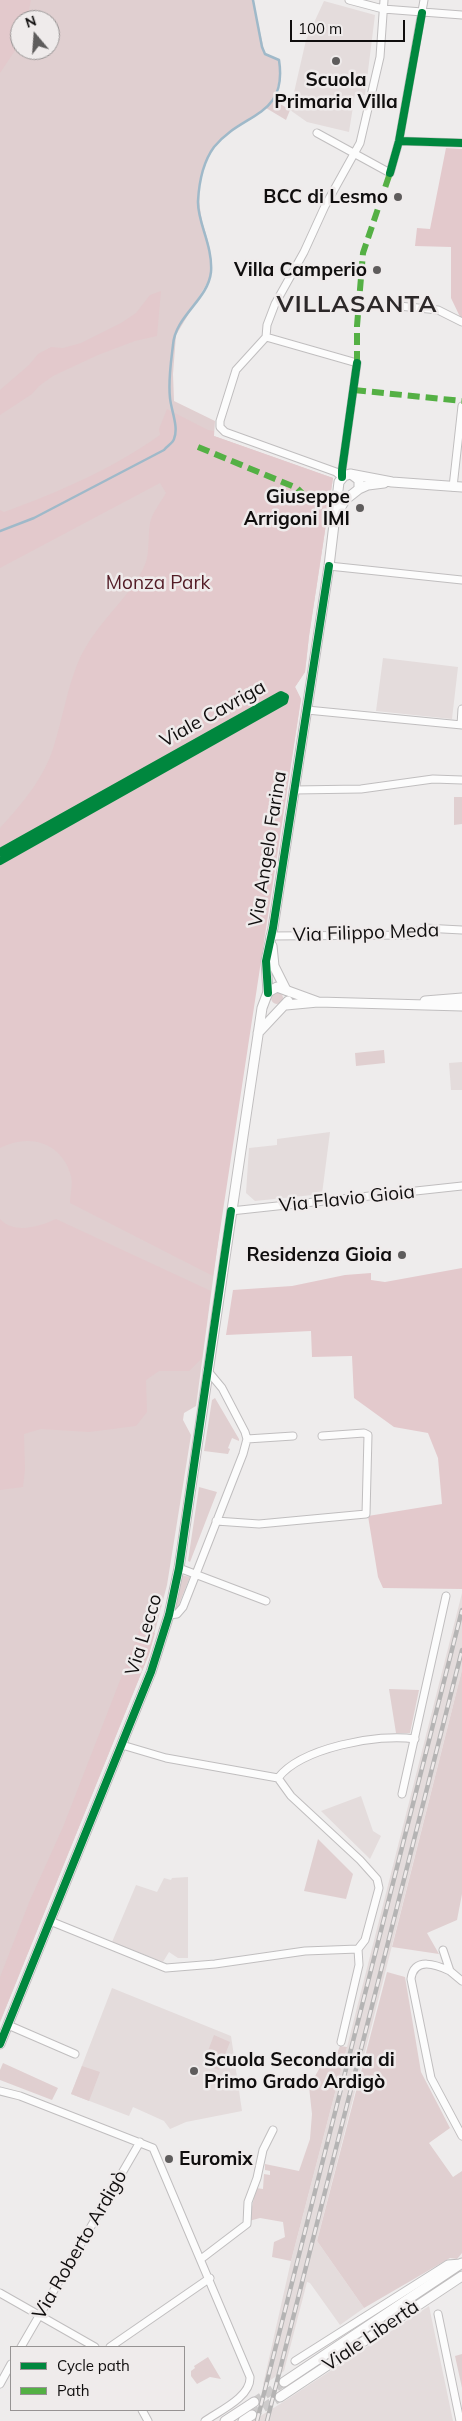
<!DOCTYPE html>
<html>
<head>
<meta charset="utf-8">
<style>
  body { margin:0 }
  #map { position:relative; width:462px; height:2421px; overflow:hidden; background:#eeecec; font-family:Mulish,sans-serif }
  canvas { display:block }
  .legend { position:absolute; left:10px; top:2346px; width:175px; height:65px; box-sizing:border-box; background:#efebeb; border:1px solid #969393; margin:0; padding:6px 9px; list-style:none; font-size:15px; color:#100e0e }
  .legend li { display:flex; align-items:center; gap:10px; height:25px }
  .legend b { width:25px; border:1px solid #969393 }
  .north { position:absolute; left:10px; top:10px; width:50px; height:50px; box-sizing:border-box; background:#efebeb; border:1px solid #969393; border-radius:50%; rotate:342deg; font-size:14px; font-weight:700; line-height:20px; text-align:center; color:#100e0e }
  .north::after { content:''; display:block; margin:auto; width:18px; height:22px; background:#5e5c5c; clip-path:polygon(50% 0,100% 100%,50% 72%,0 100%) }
  .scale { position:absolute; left:290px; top:20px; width:115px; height:22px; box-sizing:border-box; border:2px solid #100e0e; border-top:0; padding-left:6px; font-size:15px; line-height:18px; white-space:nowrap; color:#100e0e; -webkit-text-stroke:4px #efebeb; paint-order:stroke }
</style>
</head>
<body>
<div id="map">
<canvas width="462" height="2421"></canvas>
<ul class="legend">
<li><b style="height:6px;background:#00873e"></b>Cycle path</li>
<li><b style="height:6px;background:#54b044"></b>Path</li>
</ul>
<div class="north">N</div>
<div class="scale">100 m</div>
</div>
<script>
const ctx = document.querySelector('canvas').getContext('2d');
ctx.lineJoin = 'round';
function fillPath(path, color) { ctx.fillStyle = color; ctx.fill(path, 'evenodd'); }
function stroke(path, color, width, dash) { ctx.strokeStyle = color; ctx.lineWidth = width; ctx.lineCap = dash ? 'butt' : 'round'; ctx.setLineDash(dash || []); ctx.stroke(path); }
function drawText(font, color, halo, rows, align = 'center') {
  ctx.font = font + ' Mulish,sans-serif'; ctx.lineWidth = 5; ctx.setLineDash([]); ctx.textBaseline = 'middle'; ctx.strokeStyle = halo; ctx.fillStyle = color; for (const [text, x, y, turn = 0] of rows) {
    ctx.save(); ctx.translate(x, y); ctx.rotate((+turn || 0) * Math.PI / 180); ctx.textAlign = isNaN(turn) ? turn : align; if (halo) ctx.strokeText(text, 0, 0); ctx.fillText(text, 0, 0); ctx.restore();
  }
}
const built = new Path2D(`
  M324,1L375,15L365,95L355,94L349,132L307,122L290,110L306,40Z
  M383,658L458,667L452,719L376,711Z
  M462,1062V1090H451L449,1063Z
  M330,1132L322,1194L255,1201L246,1193L249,1148L277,1145V1139Z
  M462,1593V1670L317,2241L364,2308L340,2325L310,2283L307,2282L284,2371L263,2385L291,2261L347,2047Z
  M361,1796L373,1831L381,1836L370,1859L321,1811Z
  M188,1877V1958H178L169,1952L163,1962L112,1942L136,1885L157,1892L164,1878L171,1880L172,1878Z
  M112,1988L231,2036L242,2111L186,2122L170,2129L164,2121L133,2107L129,2116L71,2094Z
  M429,2306L453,2421H252L280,2404Z`);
const green = new Path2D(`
  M0,0H253L265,54L279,60L281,73L274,100L290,110L286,120L266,108C258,115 249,118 240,124C204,147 193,184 203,224C209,243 214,260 209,280L176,335L173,374L174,401L215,421L214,436L333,478L309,636L305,672L295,687L301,699L227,1175L196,1406L184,1413L183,1420L191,1435L167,1585L149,1654L0,2022ZM20,20H50V50H20Z
  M454,797H462V824L454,825Z
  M271 998a6 6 0 1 1 12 0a6 6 0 1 1-12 0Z
  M384,1050L385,1063L356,1066L355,1053Z
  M215,1398L239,1439V1441L232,1438L228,1448L230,1449L228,1454L204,1451L212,1400Z
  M199,1487L217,1492L190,1562L188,1561Z
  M182,1575L190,1577L177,1609L175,1610Z
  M462,1670V1894L457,1920L427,1933L439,1954L392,1947Z
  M389,1689L419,1690L410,1733H396Z
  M318,1839L353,1874L346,1899L304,1891Z
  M387,1972L405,1977L421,2072L450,2128L429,2143L453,2177L462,2171V2253L457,2259L450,2258L364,2308L317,2241Z
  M214,2035L230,2042L219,2070L203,2064Z
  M340,2046L347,2047L291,2261L272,2257L274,2242L285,2237L283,2222L260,2218L249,2221L256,2188L263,2189L264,2174L270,2175V2171L265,2170V2164L299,2171L310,2139L312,2114L309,2087L323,2062L334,2061Z
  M3,2063L58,2088L52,2100L0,2080V2070Z
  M82,2066L100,2072L89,2101L71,2094Z
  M462,2354V2388L455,2356Z
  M208,2357L221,2379L210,2377L197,2384L191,2376V2371L195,2368L194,2366Z`);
const forest = new Path2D(`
  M0,0H31L27,20H20V43L0,73Z
  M446,148L462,149V321L451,298V247L415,246L417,228L430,229Z
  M161,291L157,336L135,341L98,355L53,376L39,386L32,394L0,415V390L29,365L38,354L51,347L63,348L81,343L121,323L136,313L150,295Z
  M167,409L208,430L214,431V436L333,478L309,636L305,672L295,687L301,699L213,1276L70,1203C70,1195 73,1184 71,1176C62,1142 29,1133 0,1148V828C23,803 46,776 55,742C63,716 67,690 77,665C92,627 123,605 142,571C151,556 147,540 150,523C152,513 161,502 166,493L160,483L0,568V510L4,512C59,492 112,469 160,435L159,429Z
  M0,1219C15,1235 40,1226 56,1219L211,1291L202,1358L189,1371H159L146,1380L147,1412L136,1426L89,1432L41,1429L24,1434L25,1470L23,1487L0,1490Z
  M462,1268V1589L383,1588L378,1577L368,1516L442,1504L438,1458L428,1433L394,1427L354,1398L352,1356L312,1357L311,1331L226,1335L233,1290L292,1286L345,1275L371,1273V1280L385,1282Z
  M140,1629L155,1633L149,1654L0,2022V1977L30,1900L63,1827Z`);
const stream = new Path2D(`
  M0,531L34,518L164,450C167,446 173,443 174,439C179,427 171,410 170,398C168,380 171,362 173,345C175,316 208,300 211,272C213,245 197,222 198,201C199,183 203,162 214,147C242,112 288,118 279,60L265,54L262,47L253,0`);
const secondaryTunnel = new Path2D(`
  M254,2402L284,2382
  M252,2415L280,2397`);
const minor = new Path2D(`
  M349,0L383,9L462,15
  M317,133L390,173L399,141L424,0
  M399,141L462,143
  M399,306L438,310L462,322
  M266,337L267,325L275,304L304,252L325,206L360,143L380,57L384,0
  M266,337L236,370L220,421V427L225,432L336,472L342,477
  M266,337L357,363L342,470V477
  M453,487L462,406
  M329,566L462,580
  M307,710L462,725
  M461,725L462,709
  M294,790L361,789L433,779L462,780
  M270,936L408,935L424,928L462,930
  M231,1211L462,1186
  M247,1439L293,1436
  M216,1521L259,1524L366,1514L368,1435L364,1433L322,1436
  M179,1568L266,1601
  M169,1615L177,1614L183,1607L243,1454L247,1439L245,1432L222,1388L207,1370
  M122,1745L166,1758L278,1778L291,1796L360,1860L377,1879L379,1888L365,1940L358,1949
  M278,1778C301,1748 378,1733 415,1739
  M402,1794L446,1596
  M50,1921L166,1968L215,1964L305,1951L358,1949
  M443,1950L450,1971L462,1981
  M450,1971C437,1965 414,1956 411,1979L431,2078L462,2136
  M8,2025L75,2054
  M341,2042L359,1965L358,1949
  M0,2091L20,2096L153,2148L250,2377C251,2397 219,2411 205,2421
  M201,2259L247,2224L248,2202L257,2178L263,2150L273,2130
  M0,2293L95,2347
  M438,2314L460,2421
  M21,2347L140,2142
  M110,2347L210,2278
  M295,2361L448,2264L461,2263
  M0,2384L11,2364
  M142,2410L148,2421`);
const tertiary = new Path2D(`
  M359,489L368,485L384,483
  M338,512L345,500L359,489V480L351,474
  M272,946L274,966L286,990
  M268,993L266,961L273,928L329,566L339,482L344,476L350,474L392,482L462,487`);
const secondary = new Path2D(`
  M425,1001L462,998
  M286,1005L318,1002L462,1006
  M258,1033L288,1001
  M0,2044L151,1672L169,1615L179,1568L262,1008L268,992L277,987L318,1002
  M284,2382L462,2263
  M280,2397L462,2276
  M225,2421L254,2402
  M243,2421L252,2415`);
const rail = new Path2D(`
  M257,2421L462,1610
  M267,2421L462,1650`);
const quiet = new Path2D(`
  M357,363V326L363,253L390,173
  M354,390L462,401
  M198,447L297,488L304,495`);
const cycleway = new Path2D(`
  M399,141L462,143
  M390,173L399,141L422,13
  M342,477V470L357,363
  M0,852L281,695L285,697L284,701L0,861
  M268,993L266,961L273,928L329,566
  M0,2044L151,1672L169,1615L179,1568L231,1211`);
const markers = [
  [336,61,5,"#5e5c5c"],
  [398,197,5,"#5e5c5c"],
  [377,270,5,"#5e5c5c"],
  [360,508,5,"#5e5c5c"],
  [402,1255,5,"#5e5c5c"],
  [194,2071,5,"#5e5c5c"],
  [169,2159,5,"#5e5c5c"]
];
const poiNames = [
  ["Scuola",336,80,"center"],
  ["Primaria Villa",336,102,"center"],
  ["BCC di Lesmo",388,197],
  ["Villa Camperio",367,270],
  ["Giuseppe",350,497],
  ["Arrigoni IMI",350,519],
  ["Residenza Gioia",392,1255],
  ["Scuola Secondaria di",204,2060,"left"],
  ["Primo Grado Ardigò",204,2082,"left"],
  ["Euromix",179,2159,"left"]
];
const parkNames = [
  ["Monza Park",158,583]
];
const streetNames = [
  ["Viale Cavriga",213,714,-29],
  ["Via Angelo Farina",268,849,-81],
  ["Via Filippo Meda",366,933,-2],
  ["Via Flavio Gioia",347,1199,-6],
  ["Via Lecco",144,1635,-73],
  ["Via Roberto Ardigò",80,2245,-60],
  ["Viale Libertà",371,2336,-34]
];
const districtNames = [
  ["VILLASANTA",357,305]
];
fillPath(built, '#e4dcdc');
fillPath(green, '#e0cfd0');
fillPath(forest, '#e3c9cc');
stroke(stream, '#9fb9c9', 2.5);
stroke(secondaryTunnel, '#cdcbcb', 9, [9, 4.5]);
stroke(minor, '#c0bebf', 9);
stroke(tertiary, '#c0bebf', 11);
stroke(secondary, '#c0bebf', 11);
stroke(minor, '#fcfcfc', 7);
stroke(tertiary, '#fcfcfc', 9);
stroke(secondary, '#fcfcfc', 9);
stroke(rail, '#b5b4b4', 4.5);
stroke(rail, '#efebeb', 2.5, [8]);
stroke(quiet, '#54b044', 6, [12, 6]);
stroke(cycleway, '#00873e', 8);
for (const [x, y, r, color] of markers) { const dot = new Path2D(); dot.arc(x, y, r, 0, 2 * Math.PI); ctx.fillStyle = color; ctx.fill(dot); stroke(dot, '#efebeb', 2); }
drawText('bold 19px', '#100e0e', '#efebeb', poiNames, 'right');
drawText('19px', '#531c26', '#efebeb', parkNames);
drawText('19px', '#100e0e', '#efebeb', streetNames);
ctx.letterSpacing = '1px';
drawText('bold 24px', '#2c2829', '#efebeb', districtNames);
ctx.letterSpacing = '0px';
</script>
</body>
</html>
